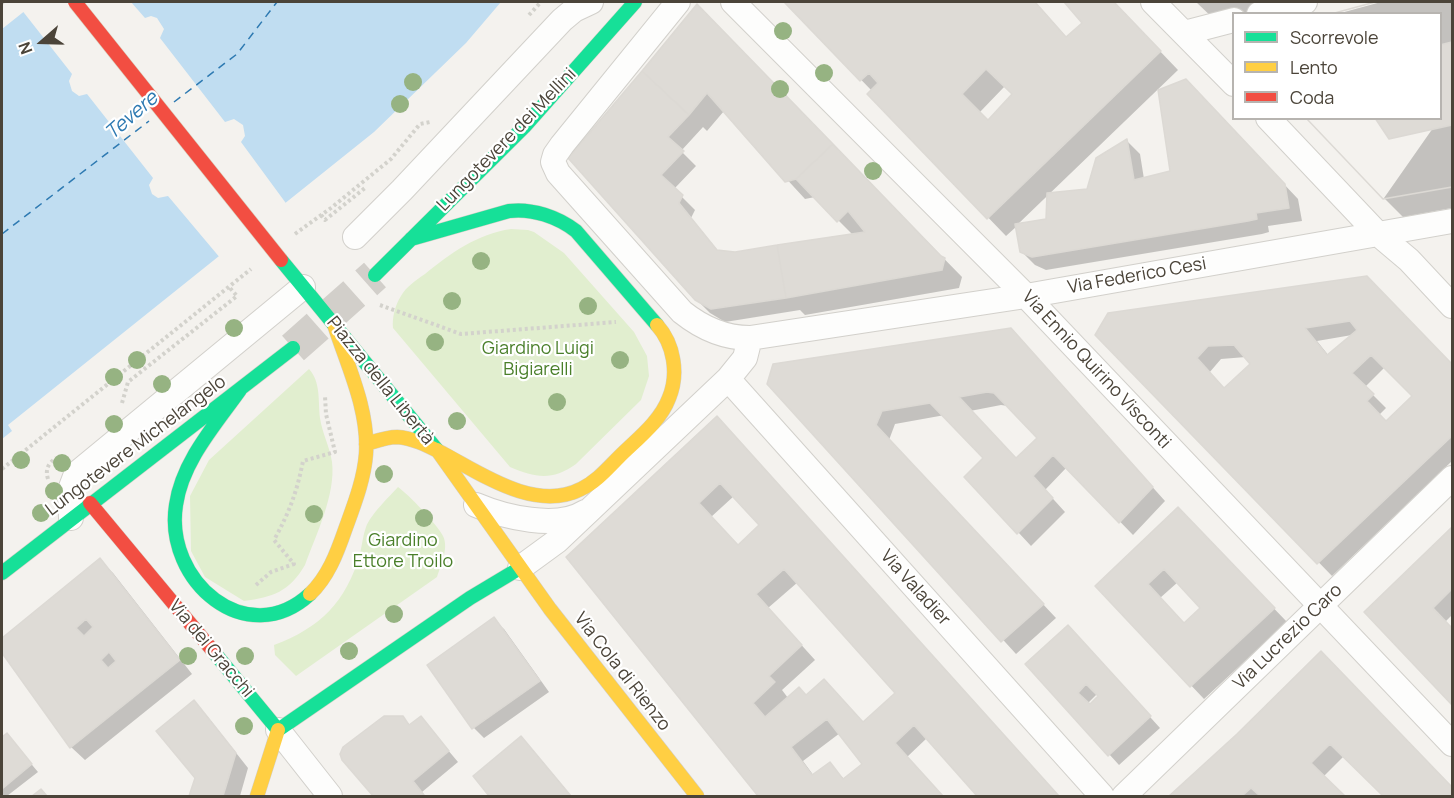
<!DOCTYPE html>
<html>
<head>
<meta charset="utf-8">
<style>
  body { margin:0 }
  #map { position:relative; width:1454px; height:798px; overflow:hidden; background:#f4f2ee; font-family:Manrope,sans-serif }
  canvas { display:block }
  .frame { position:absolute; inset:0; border:3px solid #4b4439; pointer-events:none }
  .legend { position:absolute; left:1232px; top:12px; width:210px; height:108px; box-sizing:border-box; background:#fff; border:2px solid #b7b4b0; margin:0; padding:8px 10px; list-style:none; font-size:18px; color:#4b4439 }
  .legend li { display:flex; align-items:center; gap:12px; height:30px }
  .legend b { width:30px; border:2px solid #b7b4b0 }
  .north { position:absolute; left:12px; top:12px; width:60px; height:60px; -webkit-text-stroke:4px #fff; paint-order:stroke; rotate:250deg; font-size:16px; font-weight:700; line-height:24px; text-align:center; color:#4b4439 }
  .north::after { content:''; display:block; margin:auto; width:21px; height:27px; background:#4b4439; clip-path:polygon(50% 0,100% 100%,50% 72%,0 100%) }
</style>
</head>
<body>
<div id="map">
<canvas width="1454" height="798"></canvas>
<div class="frame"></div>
<ul class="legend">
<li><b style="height:8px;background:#16e098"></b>Scorrevole</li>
<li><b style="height:8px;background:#ffcf43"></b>Lento</li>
<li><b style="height:8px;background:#f24e42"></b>Coda</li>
</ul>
<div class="north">N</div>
</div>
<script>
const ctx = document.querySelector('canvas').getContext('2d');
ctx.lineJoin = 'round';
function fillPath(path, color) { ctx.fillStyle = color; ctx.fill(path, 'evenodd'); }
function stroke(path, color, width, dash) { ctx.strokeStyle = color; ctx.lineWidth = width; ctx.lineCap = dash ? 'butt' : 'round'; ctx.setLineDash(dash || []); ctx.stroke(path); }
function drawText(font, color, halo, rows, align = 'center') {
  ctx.font = font + ' Manrope,sans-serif'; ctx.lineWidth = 4.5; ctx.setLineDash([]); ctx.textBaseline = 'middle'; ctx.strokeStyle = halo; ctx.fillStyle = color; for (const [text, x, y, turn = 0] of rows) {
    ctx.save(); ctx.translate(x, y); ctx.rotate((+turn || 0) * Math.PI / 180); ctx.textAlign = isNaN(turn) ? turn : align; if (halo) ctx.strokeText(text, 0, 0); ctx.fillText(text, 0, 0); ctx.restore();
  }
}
const green = new Path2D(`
  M511,229L528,230L534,232L564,253L634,332L647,356L649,376L641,400L576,464C552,481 536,478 510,467L393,328C392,318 395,305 401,296C406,287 416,280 425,274C451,253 477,234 511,229Z
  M309,369C321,382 318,401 320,418C322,433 330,447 332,462C336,494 316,535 305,565C289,592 273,597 244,601L205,577L191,551L190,496L209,460Z
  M398,487C409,495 437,524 443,536C449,548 441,565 437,577L296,676L275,655L274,645C320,628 346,602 360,554C362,545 363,535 366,527C371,514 389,497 398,487Z`);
const water = new Path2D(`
  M36,2H501L466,43L374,132L8,425L12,431L2,439V29Z`);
const pier = new Path2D(`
  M31,2H131L145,18L151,16L157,18L164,29L160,38L225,122L234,119L243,125L245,136L241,142L288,206L221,259L168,196L158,198L152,194L149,185L153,178L87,94L79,96L72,91L69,81L72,74L21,9Z`);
const shadow = new Path2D(`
  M786,2H1035L1067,38L1084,23L1066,2H1113L1178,70L1017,225L1047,220L1088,191L1127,141L1140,154L1144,179L1172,172L1200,95L1298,199L1302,221L1268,226L1269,232L1262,234L1046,270L1035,265L1021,251L1017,226L1006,236L869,94L872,91ZM1005,86L1014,94L988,122L979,113Z
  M1196,2H1291L1246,14H1234L1216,21Z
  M1381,2H1452V208L1403,217L1384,198L1440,118V14H1337Z
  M697,6L962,277L959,288L805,315L800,310L725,322L710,313L696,299L570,158ZM724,111L805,199L815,197L853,235L735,254L719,252L691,218L695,210L674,189L696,166L681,151L703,127L707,131Z
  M1366,278L1452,366V461L1332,576L1097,334ZM1352,335L1329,356L1317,341ZM1246,357L1252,364L1225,389L1209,373L1221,359ZM1385,367L1414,396L1386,423L1379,415L1386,408L1365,387Z
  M1024,344L1165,501L1133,535L1067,467L1045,490L1065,512L1031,546L1018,532L986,458L945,415L895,424L889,440L1056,618L1016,654L769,383ZM1001,405L1008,406L1039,438L1017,460L970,411Z
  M730,431L1059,796H979L927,738L907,757L942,796H760L568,557ZM734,496L761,525L738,546L711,517ZM798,582L897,693L864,724L807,697L788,698L782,690L815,660L768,608ZM840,733L864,765L845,780L829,764L814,776L803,761Z
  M1191,522L1287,622L1204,699L1097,586ZM1178,582L1202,609L1185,625L1160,598Z
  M1452,529V615L1445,622L1452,629V703L1366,612Z
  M100,560L113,573L192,674L85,760L71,747L2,650V640Z
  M493,619L504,629L549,692L484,738L474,728L429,665Z
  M1078,637L1160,728L1119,765L1027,664ZM1097,694L1100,696L1090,706L1087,704Z
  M1321,653L1452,789V796H1385L1344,756L1323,777L1343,796H1171L1238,735Z
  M194,702L207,716L248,768L240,796H191L196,778Z
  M402,718L411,726L421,718L458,762L422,792L425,796H375L343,759Z
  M7,735L38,772L7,796H2V739Z
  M531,748L571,796H491L475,777Z`);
const ferry = new Path2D(`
  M174,102L237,54L277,2
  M2,234L149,121`);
const building = new Path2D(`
  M784,2H1035L1066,37L1082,23L1064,2H1114L1161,51L987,219L867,94L878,83L869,73L860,81ZM986,69L1012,94L988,120L962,94Z
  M1375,2H1452V42L1440,45V14H1331Z
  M1375,2H1452V187L1383,199L1306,118H1440V14H1331Z
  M697,4L833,144L796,179L785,182L707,93L689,115L642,71Z
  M642,71L689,115L668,137L684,151L661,175L683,195L679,203L717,250L735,252L777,245L786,298L711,309L695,300L568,158Z
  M1186,79L1285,184L1289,208L1256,213L1257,219L1248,221L1032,257L1020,252L1015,224L1046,219L1047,193L1087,189L1096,158L1127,139L1134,180L1170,171L1158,90Z
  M1306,118H1375L1389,139L1452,125V187L1383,199Z
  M833,144L941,256L945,258L942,270L786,298L777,245L865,232L848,211L837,222L796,179Z
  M1367,276L1452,364V436L1317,564L1095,335L1108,313ZM1350,321L1357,330L1327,355L1305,328ZM1234,345L1250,364L1224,388L1197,358L1208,346ZM1371,355L1412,396L1386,421L1367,401L1374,394L1352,373Z
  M1011,328L1153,487L1119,523L1053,455L1033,476L1053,498L1017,534L964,477L983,458L930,403L882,411L876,425L1044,604L1001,642L767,384L773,364ZM987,392L994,393L1037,438L1016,458L959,397Z
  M717,416L1059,796H977L914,725L895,743L943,796H758L566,557ZM720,483L759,525L738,545L699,503ZM784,569L895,693L863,722L824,679L806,695L799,687L765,717L753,703L775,682L769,676L802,645L756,594ZM827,719L862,764L843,779L830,762L812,775L791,747Z
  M1178,507L1275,608L1190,687L1095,586ZM1164,569L1200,608L1184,623L1148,584Z
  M1452,527V589L1433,608L1452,628V705L1364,612Z
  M100,558L180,660L70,748L2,653V638ZM86,619L93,627L84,636L76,628ZM109,652L116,661L108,668L101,660Z
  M494,617L540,681L472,729L427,665Z
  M1068,625L1151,716L1108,756L1025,664ZM1086,684L1098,696L1090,704L1078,693Z
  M1321,651L1452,787V796H1383L1330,744L1311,763L1345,796H1260L1251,788L1242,796H1169L1237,734Z
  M194,700L236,753L223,796H189L195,778L156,731Z
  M384,716H403L409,725L421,716L449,751L413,781L424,795L422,796H373L342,760L340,754L343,747Z
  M7,733L32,764L2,789V737Z
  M521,736L571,796H489L473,776Z
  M41,789L47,796H32Z`);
const primaryTunnel = new Path2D(`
  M293,348L375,275`);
const path = new Path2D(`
  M2,3L3,2
  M529,15L541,2
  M321,215L325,220L365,188
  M295,234L331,208L391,159L420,124L430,122
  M380,305L461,334L616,322
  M122,403L128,382L237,296L229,287
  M2,469L251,269
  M48,479C45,469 48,464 56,458
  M256,585L271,572L294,564L274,540C289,513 297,492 303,461L335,452L326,414L325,396`);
const street = new Path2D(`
  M678,2L562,145L555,155L553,162L558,173L682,312C702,328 725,338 750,338
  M733,2L1026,296L1452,744
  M1153,2L1234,84
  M1259,14L1305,2
  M1184,33L1234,20
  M1268,118L1377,233L1409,260L1452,306
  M355,237L402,190L562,20L574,10L591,2
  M728,379L1102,796
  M476,505C504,517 557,530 585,512
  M71,518L70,490L76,474L303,287
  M520,568L557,541L728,379L745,358L750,338L1026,296L1452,221
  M278,730L330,796
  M1124,796L1452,478`);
const fast = new Path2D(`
  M411,239L509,211C532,208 558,217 576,231L657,325
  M281,260L437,450
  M375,275L524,127L635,2
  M240,390C215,425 182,462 176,505C164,581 247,652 310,594
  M2,573L293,348
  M213,651L278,730
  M278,730L470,598L520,568`);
const slow = new Path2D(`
  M366,444C376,441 387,437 397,437C414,438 430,447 444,454C483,475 536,512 581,489C596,482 607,469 619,457C637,439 660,422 669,398C679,374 674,344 657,325
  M437,450L550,609L697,796
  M310,594C328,577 337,553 345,530C354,505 364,480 366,454C369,409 347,365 334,324
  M257,796L278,730`);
const jam = new Path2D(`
  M90,503L213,651`);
const jamBridge = new Path2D(`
  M75,2L281,260`);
const trees = [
  [783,31],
  [824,73],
  [413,82],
  [780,89],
  [400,104],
  [873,171],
  [481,261],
  [452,301],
  [588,306],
  [234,328],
  [435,342],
  [137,360],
  [620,360],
  [114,377],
  [162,384],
  [557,402],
  [457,421],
  [114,424],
  [21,460],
  [62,463],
  [384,474],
  [54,491],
  [41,513],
  [314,514],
  [424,518],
  [394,614],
  [349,651],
  [188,656],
  [245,656],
  [244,726]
];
const streetNames = [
  ["Lungotevere dei Mellini",507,140,-46],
  ["Via Federico Cesi",1137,276,-10],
  ["Via Ennio Quirino Visconti",1096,370,47],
  ["Piazza della Libertà",380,381,51],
  ["Lungotevere Michelangelo",136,446,-37],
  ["Via Valadier",915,588,48],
  ["Via Lucrezio Caro",1288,637,-44],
  ["Via dei Gracchi",211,649,50],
  ["Via Cola di Rienzo",622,672,52]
];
const parkNames = [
  ["Giardino Luigi",538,349],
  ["Bigiarelli",538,370],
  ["Giardino",403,541],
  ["Ettore Troilo",403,562]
];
const waterNames = [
  ["Tevere",132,116,-41]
];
fillPath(green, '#e1eecf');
fillPath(water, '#c0ddf1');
fillPath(pier, '#f4f2ee');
fillPath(shadow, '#0003');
stroke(ferry, '#2e7ab2', 1.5, [8, 6]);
fillPath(building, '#dedbd6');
stroke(building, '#dcd9d4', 1.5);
stroke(primaryTunnel, '#d2cfca', 33, [33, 16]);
stroke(street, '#d2d0cb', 26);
stroke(fast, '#d3cfc5', 15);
stroke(slow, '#d3cfc5', 15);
stroke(jam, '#d3cfc5', 15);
stroke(path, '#d3d2cc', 4, [3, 3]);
stroke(street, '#fdfdfc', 24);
stroke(fast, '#16e098', 14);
stroke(slow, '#ffcf43', 14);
stroke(jam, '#f24e42', 14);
stroke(jamBridge, '#d6cebb', 15, []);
stroke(jamBridge, '#f24e42', 14);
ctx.fillStyle = '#96b382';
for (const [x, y] of trees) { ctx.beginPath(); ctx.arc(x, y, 9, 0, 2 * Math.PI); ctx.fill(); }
drawText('18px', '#4b4439', '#fff', streetNames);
drawText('18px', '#4a7f2a', '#fff', parkNames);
drawText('italic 20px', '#2e7ab2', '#fff', waterNames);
</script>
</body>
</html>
